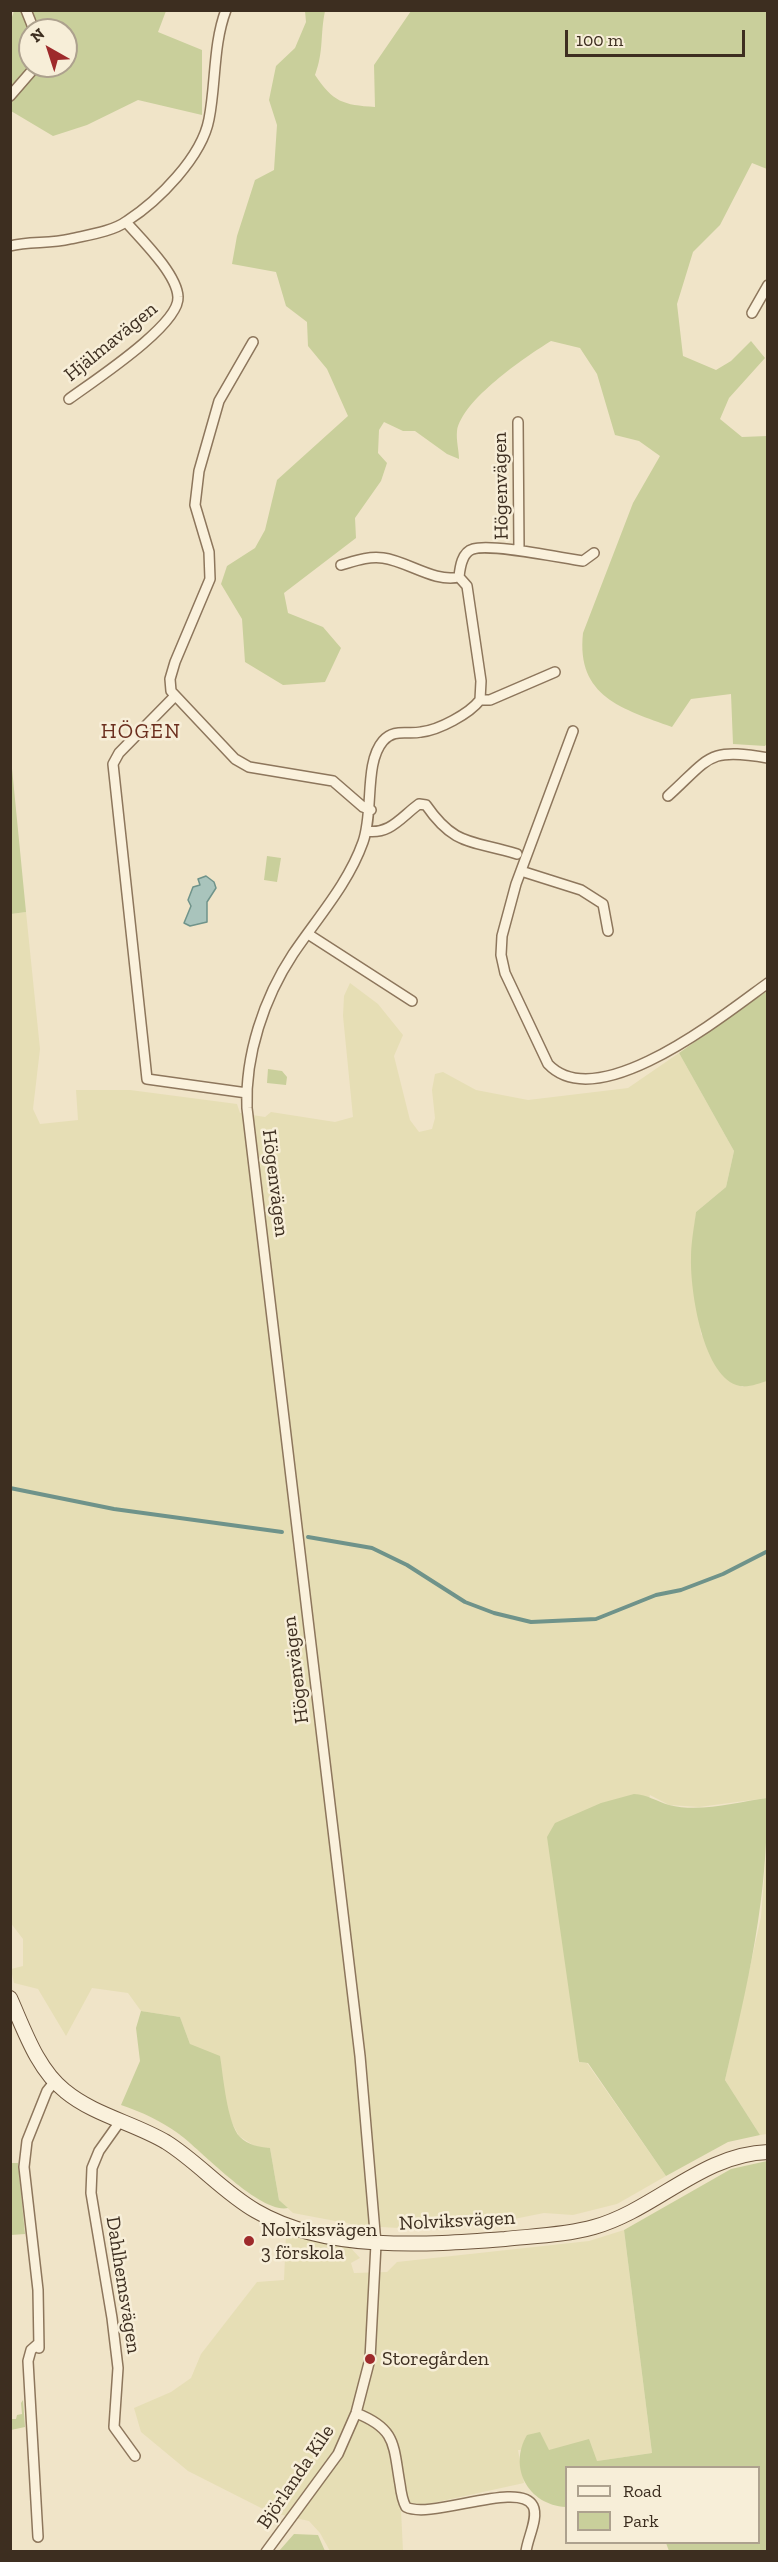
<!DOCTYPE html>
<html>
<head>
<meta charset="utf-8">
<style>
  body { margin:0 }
  #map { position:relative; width:778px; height:2562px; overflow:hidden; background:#f0e4c8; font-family:"Zilla Slab",serif }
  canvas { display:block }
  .frame { position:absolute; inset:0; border:12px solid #3d2e20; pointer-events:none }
  .legend { position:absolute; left:565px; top:2466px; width:195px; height:78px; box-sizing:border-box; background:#f7eed8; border:2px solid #ada18e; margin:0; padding:8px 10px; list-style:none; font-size:18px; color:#3d2e20 }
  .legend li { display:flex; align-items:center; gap:12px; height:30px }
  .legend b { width:30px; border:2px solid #ada18e }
  .north { position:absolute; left:18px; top:18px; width:60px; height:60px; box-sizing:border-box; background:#f7eed8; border:2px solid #ada18e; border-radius:50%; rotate:321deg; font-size:16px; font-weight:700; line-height:24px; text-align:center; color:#3d2e20 }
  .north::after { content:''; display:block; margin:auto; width:21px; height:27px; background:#9e2a2b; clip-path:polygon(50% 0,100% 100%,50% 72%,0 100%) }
  .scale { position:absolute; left:565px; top:30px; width:180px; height:27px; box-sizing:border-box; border:3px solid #3d2e20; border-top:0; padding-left:8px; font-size:18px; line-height:21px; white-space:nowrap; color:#3d2e20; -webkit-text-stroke:4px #f7eed8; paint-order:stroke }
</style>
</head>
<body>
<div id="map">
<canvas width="778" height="2562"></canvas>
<div class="frame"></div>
<ul class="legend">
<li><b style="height:8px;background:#faf1dc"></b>Road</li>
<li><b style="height:16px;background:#c9cf9b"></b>Park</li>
</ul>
<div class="north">N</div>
<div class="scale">100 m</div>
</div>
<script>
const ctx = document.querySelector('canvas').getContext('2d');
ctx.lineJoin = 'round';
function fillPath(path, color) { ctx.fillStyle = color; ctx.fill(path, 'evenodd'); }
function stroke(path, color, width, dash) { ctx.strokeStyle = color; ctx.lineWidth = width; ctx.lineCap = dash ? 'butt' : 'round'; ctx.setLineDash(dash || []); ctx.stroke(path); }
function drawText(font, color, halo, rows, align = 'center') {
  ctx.font = font + ' "Zilla Slab",serif'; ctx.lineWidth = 5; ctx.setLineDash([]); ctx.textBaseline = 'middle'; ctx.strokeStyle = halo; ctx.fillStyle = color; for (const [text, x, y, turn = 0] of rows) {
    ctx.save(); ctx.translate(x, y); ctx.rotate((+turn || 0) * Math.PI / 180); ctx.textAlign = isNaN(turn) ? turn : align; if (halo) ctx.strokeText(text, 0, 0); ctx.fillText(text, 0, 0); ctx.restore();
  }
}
const farmland = new Path2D(`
  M26,912L40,1049L33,1109L40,1124L78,1120L76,1090H130L237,1104L240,1113L265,1117L271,1112L335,1122L353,1117L343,1016L344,996L350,983L378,1004L403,1035L394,1056L410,1120L419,1132L432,1129L435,1118L432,1090L435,1074L443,1072L476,1090L528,1100L628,1088L679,1053L734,1151L726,1187L696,1212L691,1259L701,1334L742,1387L767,1381V1798L699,1807L669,1805L650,1795L578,2062L587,2063L666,2176L617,2204L573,2215L544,2213L489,2224L437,2230L362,2226L293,2213L279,2200L270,2148L256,2147L239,2136L190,2044L180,2017L141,2011L128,1993L92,1988L66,2036L38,1989L14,1983L11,1969L23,1966V1939L10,1922L11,914Z
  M767,1843V2134L760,2135L725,2080L761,1917Z
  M624,2230L652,2453L597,2461L549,2450H518L524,2483L401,2510L403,2551H330L320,2533L309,2521L269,2512L188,2471L141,2432L134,2408L171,2392L191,2378L201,2354L257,2282L284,2280L286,2234L348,2245L360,2258L351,2263L354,2273L387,2272L397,2262L589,2241Z`);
const green = new Path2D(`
  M14,11H166L158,32L202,50V115L138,100L87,125L53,136L11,111L10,23ZM30,30H66V66H30Z
  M305,11H325C320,35 324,51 315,75C333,102 343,105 375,107L374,65L411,11H767V169L752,163L720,225L693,252L677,304L683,356L716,370L731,361L751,341L765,358L729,398L720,419L742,437L767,436L768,742L765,746L733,744L731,694L691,699L672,727C623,709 576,697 583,633L633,503L660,456L639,441L615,435L597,374L580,348L551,341C525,357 462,400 457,431C456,440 459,451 459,459L447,454L415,431H403L384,422L379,430L378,453L387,463L381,481L355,518L356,538L284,593L288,613L323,627L341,648L325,682L283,685L245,662L242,619L221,584L227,566L255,548L265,530L277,480L348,416L327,369L308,346L307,322L286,306L276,272L232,264L237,236L255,180L274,170L277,125L269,100L276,66L295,48L306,22Z
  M10,748L26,912L11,914H10Z
  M267,856L281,858L277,882L264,880Z
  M767,991V1381C760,1383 748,1388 740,1386C703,1379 690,1290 691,1258C691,1243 694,1227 696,1212L726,1187L734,1151L679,1053Z
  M268,1069L282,1071L287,1077L286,1085L267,1083Z
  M634,1794C648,1795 656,1801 669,1805C700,1813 737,1802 767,1798C768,1898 748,1984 725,2080L760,2135L728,2142L666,2176L588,2063L579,2062L547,1837L555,1823L601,1803Z
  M141,2011L180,2017L190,2044L220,2056C223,2074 227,2124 240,2137C248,2145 259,2147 270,2148L279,2200L288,2208C260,2214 202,2151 179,2134C161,2121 142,2112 121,2105L140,2061L136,2028Z
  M767,2161V2551H669L666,2543L758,2542V2468H566V2507C528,2505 508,2467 527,2435L540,2432L549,2450L589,2439L597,2461L652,2453L624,2230L731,2169Z
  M11,2163H18L25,2234L11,2235Z
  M23,2400L25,2427L11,2430V2419H16L17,2415L22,2414L21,2403Z
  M294,2534L318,2535L325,2551H279Z`);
const water = new Path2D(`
  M206,876L214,882L216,888L207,902V922L190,926L184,923L191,906L188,900L193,887L200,885L198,879Z`);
const stream = new Path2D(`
  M10,1488L114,1509L282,1532
  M308,1537L372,1548L407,1565L465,1602L494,1613L531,1622L596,1619L656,1595L681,1590L723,1574L768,1551`);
const street = new Path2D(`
  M26,10L34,30
  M10,96L36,66
  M10,246C29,241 50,244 70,239C87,235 112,232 127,221C158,201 202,157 209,119C216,84 213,44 226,10
  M752,313L768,285
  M253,342L219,401L199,471L195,505L209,552L210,579L175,662L170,679L171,691L235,759L249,767L333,781L363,807L371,810
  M69,399C92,382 180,325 178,297C177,274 141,239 126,222
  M518,422L519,550
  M341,565C355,561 368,556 383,558C407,561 435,583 459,577
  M174,697L119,753L113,764L147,1079L247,1093
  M480,700H490L555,672
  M573,731L516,884L502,936L501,955L505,973L548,1064C598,1117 725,1014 768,983
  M668,796C710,758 707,747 768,758
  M366,831C390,835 401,817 419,804L426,805C455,847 472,840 517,854
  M521,871L581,890L603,904L608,931
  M308,934L412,1001
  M121,2120L99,2151L92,2168L91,2193L112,2318L118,2368L114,2427L135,2456
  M39,2348L38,2290L24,2167L27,2141L47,2091L55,2081
  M356,2413C397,2429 393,2445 400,2484C401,2492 402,2500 406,2507C431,2520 520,2480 533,2506C539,2518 527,2539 526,2552
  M38,2537L28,2361L31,2350L39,2343
  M266,2552L338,2454L356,2413L370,2359L376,2244L360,2056L247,1108C245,1055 264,998 293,954C318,917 348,884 363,842C374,811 364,763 383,741C394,728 407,735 421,732C439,730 469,714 480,700L481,681L467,586L459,577C460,567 462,552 473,549C491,543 561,558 583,561L594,553`);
const secondary = new Path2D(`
  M10,1998C24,2029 37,2069 65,2091C94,2115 134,2123 166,2142C198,2162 223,2192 256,2211C326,2252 426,2245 505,2239C534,2236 566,2235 594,2227C655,2210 702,2154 768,2152`);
const markers = [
  [249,2241,6,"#9e2a2b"],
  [370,2359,6,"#9e2a2b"]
];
const streetNames = [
  ["Hjälmavägen",111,342,-39],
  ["Högenvägen",501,486,-91],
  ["Högenvägen",275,1183,83],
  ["Högenvägen",296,1670,-97],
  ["Nolviksvägen",457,2221,-3],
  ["Dahlhemsvägen",123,2285,81],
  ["Björlanda Kile",296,2477,-56]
];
const poiNames = [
  ["Nolviksvägen",261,2230],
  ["3 förskola",261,2253],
  ["Storegården",382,2359]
];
const neighbourhoodNames = [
  ["HÖGEN",141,732]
];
fillPath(farmland, '#e6deb5');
fillPath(green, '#c9cf9b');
fillPath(water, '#a9c4bc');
stroke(water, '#6f938a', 1.5);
stroke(stream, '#6f938a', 4);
stroke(street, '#8d765c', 12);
stroke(secondary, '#6f573f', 16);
stroke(street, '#faf1dc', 9);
stroke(secondary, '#faf1dc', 14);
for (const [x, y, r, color] of markers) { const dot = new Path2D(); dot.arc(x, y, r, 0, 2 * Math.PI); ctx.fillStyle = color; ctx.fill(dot); stroke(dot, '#f7eed8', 2); }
drawText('20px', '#3d2e20', '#f7eed8', streetNames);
drawText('20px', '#3d2e20', '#f7eed8', poiNames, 'left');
ctx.letterSpacing = '1.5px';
drawText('21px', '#6b2e1e', '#f7eed8', neighbourhoodNames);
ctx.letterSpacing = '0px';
</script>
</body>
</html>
